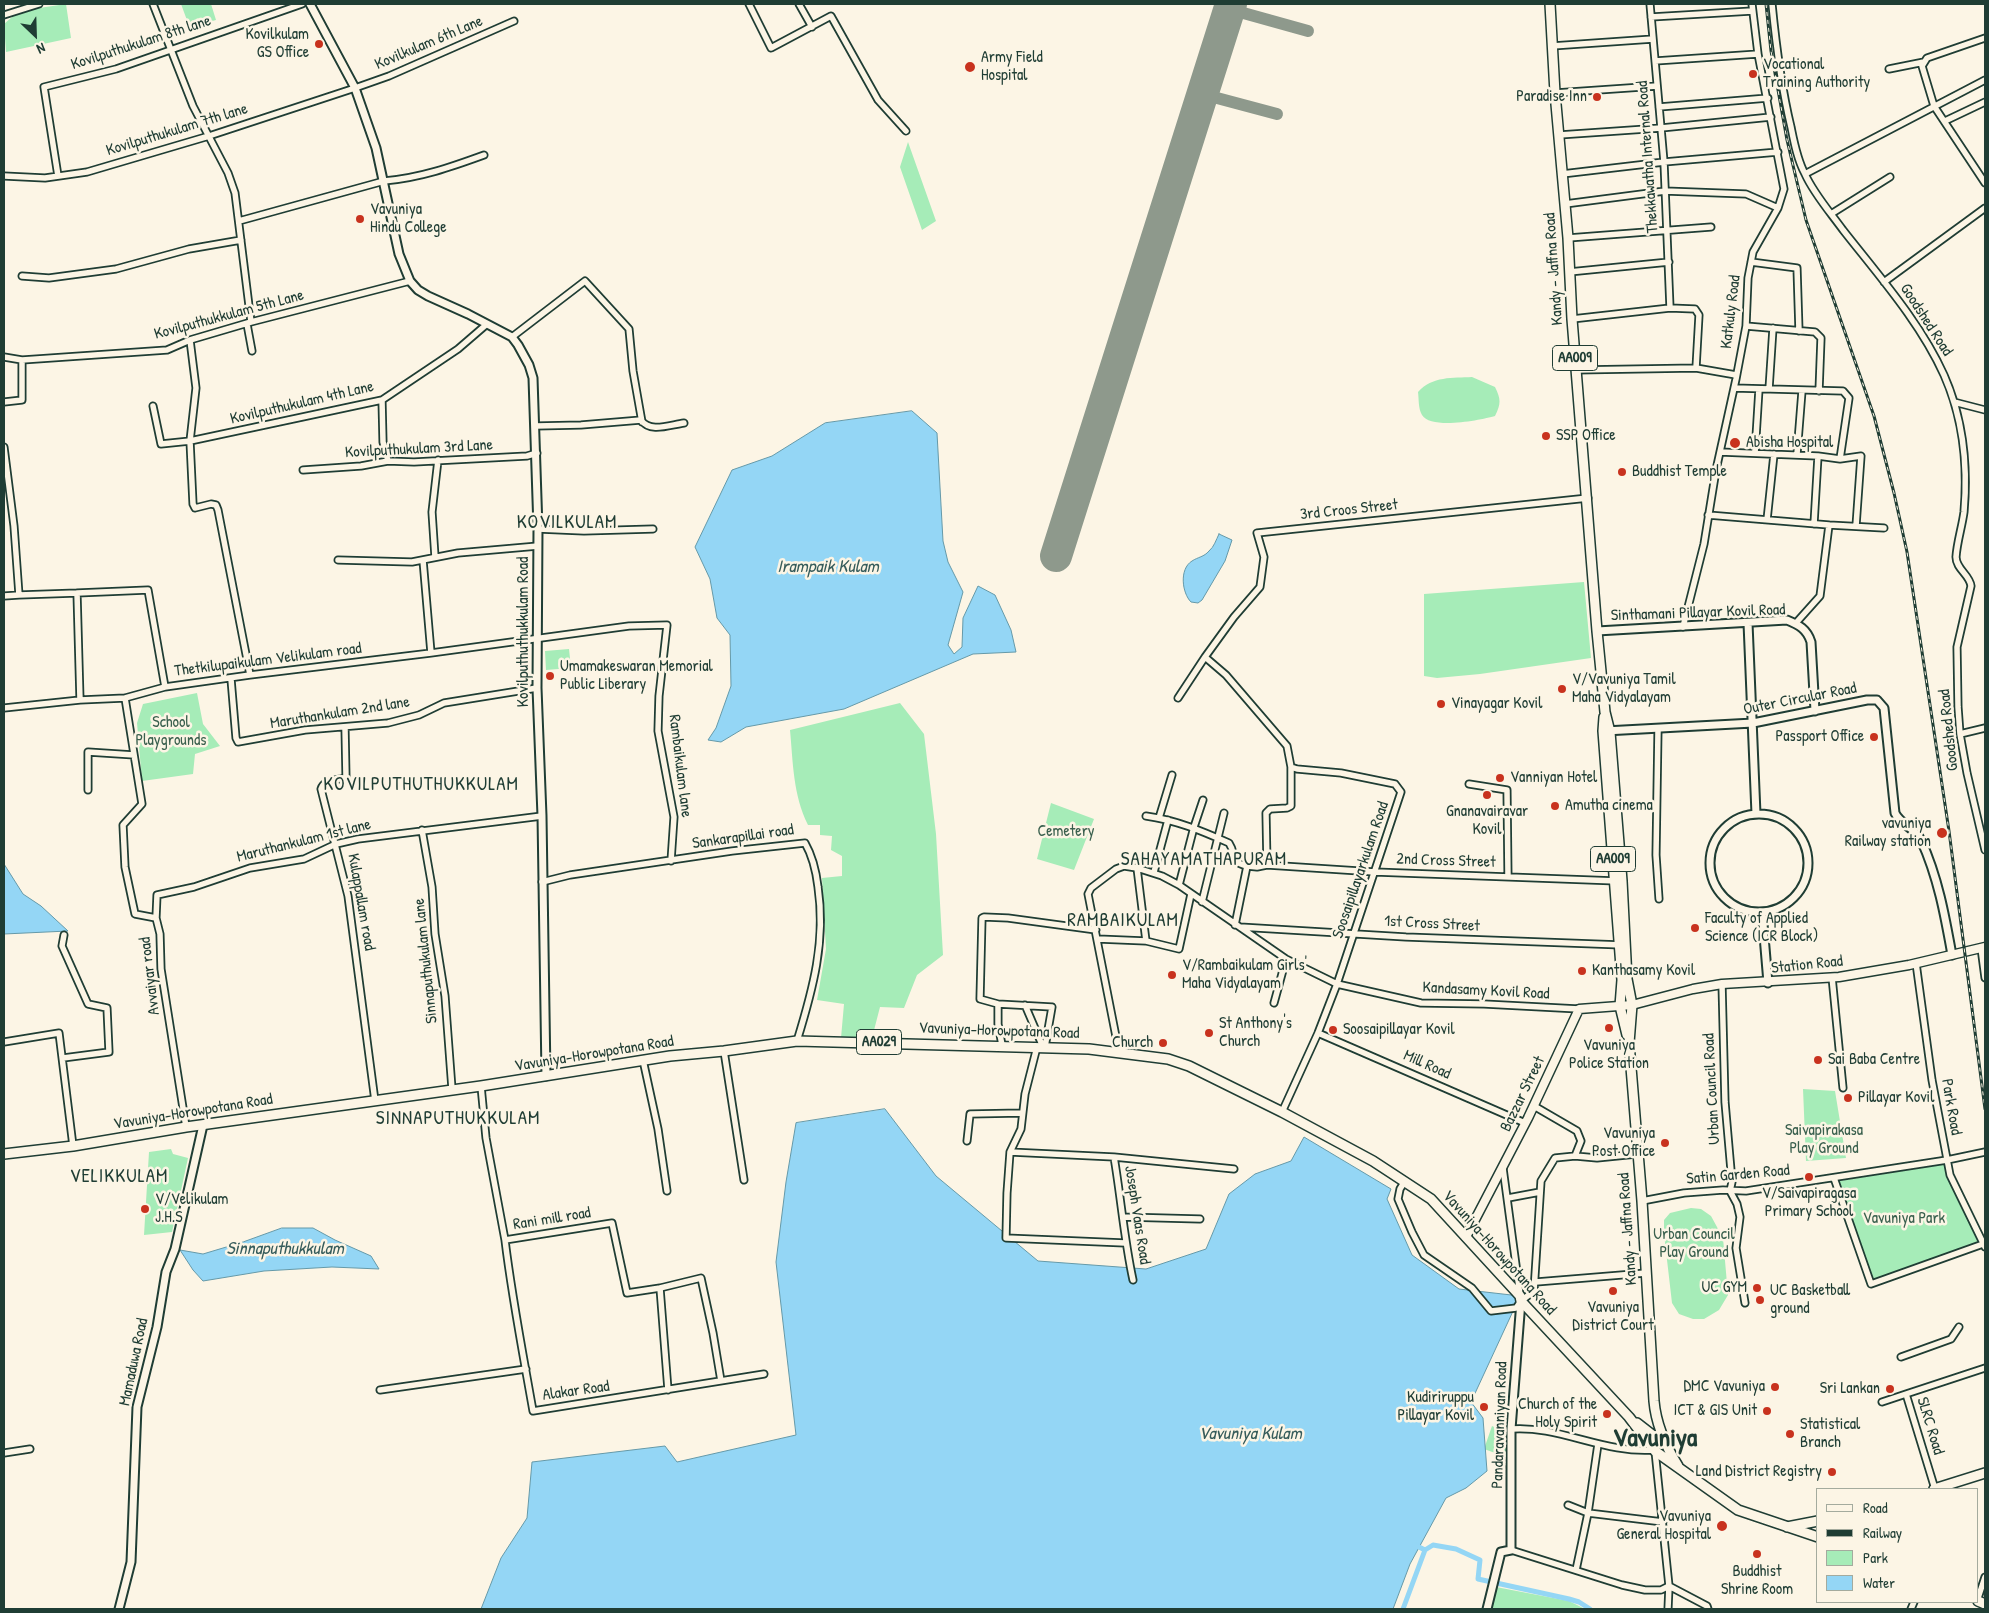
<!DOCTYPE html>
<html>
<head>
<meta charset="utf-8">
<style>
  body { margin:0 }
  #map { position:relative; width:1989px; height:1613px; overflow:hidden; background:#fcf5e5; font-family:"Patrick Hand",sans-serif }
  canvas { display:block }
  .frame { position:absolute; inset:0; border:5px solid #1f3d34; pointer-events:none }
  .legend { position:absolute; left:1816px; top:1488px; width:162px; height:115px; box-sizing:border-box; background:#fcf5e5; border:1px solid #a4ab9e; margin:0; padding:6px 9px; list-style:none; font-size:15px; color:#1f3d34 }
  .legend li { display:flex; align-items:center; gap:10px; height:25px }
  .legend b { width:25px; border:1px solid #a4ab9e }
  .north { position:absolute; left:10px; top:10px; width:50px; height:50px; -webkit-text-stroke:4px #fcf5e5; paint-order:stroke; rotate:156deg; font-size:14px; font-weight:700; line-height:20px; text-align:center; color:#1f3d34 }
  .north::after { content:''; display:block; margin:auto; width:18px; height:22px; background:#1f3d34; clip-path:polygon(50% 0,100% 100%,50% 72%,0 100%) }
</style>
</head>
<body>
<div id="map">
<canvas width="1989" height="1613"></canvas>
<div class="frame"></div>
<ul class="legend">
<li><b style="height:6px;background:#fcf5e5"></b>Road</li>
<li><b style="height:6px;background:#1f3d34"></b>Railway</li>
<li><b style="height:14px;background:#a6ecb8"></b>Park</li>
<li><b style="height:14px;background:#94d6f5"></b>Water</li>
</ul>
<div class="north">N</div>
</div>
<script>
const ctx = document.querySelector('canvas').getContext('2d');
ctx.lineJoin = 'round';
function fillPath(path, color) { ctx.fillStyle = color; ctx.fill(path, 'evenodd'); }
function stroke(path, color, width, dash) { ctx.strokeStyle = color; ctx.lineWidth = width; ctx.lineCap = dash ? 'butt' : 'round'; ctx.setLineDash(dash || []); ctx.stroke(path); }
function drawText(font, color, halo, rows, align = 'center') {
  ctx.font = font + ' "Patrick Hand",sans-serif'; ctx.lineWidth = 5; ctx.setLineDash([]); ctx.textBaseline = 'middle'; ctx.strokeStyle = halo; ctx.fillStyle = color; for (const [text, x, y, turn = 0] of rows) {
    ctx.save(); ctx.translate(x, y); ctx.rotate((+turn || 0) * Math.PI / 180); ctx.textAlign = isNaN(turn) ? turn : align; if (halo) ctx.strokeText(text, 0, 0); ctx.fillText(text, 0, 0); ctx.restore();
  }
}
const green = new Path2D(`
  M66,4L71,38L6,52L4,24L19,11Z
  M181,4H211L216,20L194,26L193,21L188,23Z
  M908,142L936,221L922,230L900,167Z
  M1472,377L1495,387C1501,399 1501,404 1495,416C1481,420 1431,430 1422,415C1418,408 1419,399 1418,392C1432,376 1453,378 1472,377Z
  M1584,582L1591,658L1480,674L1437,678L1424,676V594Z
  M569,649L571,668L546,670L545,651Z
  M197,693L203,724L220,746L195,754L193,774L142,781L137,723L143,704Z
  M900,703L924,734L936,834L943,955L917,975L904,1008L880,1007L872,1038H841L844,1004L817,1000L826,949L822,878L842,876V856L831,850L832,836L820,835V825H808C793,795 793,762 790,730Z
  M1051,803L1094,819L1074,870L1037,859Z
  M1803,1089L1835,1091L1846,1158L1806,1161Z
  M171,1149L173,1154L188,1158L172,1232L144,1235L149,1152Z
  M1947,1164L1980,1242L1873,1280L1838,1181Z
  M1691,1208L1701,1209L1711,1216L1723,1238L1728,1295L1719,1310L1704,1319H1693L1679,1314L1672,1303L1664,1234V1220L1670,1213Z
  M1492,1426L1509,1434V1458L1484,1449Z
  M1496,1587L1569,1601L1585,1609H1490Z`);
const water = new Path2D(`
  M912,411L937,433L943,541L948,562L963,592L948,645L954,654L962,647L963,618L978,586L995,595L1011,630L1016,652L973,654L844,709L746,727L721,742L708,740L716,728L731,686L730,635L717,618L710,579L695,547L732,470L772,456L825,423Z
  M1219,534L1232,540L1225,561L1202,600L1198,603L1191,602C1182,593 1179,569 1192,561C1198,557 1204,557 1209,551C1214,547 1216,540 1219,534Z
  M4,864L23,894L41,906L68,931L4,934Z
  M885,1109L936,1176L1038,1261L1146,1269L1206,1249L1229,1194L1255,1174L1291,1161L1304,1137L1391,1189L1387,1199L1412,1255L1459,1289L1520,1296L1471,1402L1483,1418L1487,1471L1466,1488L1446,1498L1410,1564L1393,1609H481L501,1558L527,1518L532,1462L665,1446L677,1462L796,1435L776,1262L786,1182L796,1123Z
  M282,1228H313L335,1240L371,1256L379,1269L332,1267L264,1271L203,1281L193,1270L180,1250L203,1254L243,1242Z`);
const canal = new Path2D(`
  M1425,1550L1433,1545L1456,1549L1480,1560L1478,1579L1569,1599L1579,1602L1590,1609
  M1403,1609L1425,1550L1415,1545`);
const taxiway = new Path2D(`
  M1229,9L1308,31
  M1202,94L1277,114`);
const runway = new Path2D(`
  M1056,556L1231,4`);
const minor = new Path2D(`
  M153,4L193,106L228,173L235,193L251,322
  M749,4L771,48L831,16L878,100L906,131
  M799,4L812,27
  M1650,4L1664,162L1670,308
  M1772,4C1776,45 1781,86 1791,127C1794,142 1797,159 1805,174C1814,194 1830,212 1843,230C1879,276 1920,322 1944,375C1963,418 1968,466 1964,512C1962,527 1957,542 1956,557C1956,569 1970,575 1971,586L1957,647L1958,707L1960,734L1967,773L1985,850
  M4,15L39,4
  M1651,17L1752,11
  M1985,38L1927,58L1922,66L1934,106L1985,183
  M1552,46L1653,39
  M1655,61L1758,54
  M1889,69L1924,62
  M1555,93L1657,86
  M1659,107L1768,98
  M1945,121L1985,102
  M1559,135L1661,128L1771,117
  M1562,174L1664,162L1778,152
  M1805,174L1985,80
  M4,176L45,178L87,172L209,136L355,88L389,76L514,21
  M58,176L44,87L116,69L302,4
  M1565,204L1665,191L1746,194L1778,208
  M1831,214L1890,177
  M239,221L384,181C420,178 451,167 484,155
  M1568,238L1711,227
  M1751,262L1797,268L1799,331
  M1569,272L1669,262
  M22,276L49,278L116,269L189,249L241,240
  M1884,282L1985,208
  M1572,319L1670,308L1695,309L1699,315L1696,368
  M247,324L252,351
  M1746,326L1815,332L1821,338L1819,391
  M512,337L585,281L629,329L633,371L642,422
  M190,340L196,388L190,441L193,504L195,508L211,504L216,505L218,510L250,675
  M4,357L22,360
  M1576,370L1696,368L1736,375
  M1734,388L1843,391L1849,398L1840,459
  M1769,389L1773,328
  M382,400L383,442L388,461
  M4,402L22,400V360L167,350L190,340L251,322L410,281
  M1954,402L1985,410
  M153,406L161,444L190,441L382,400L458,349L487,324
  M536,426L581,425L641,420C650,433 669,425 684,423
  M4,447L14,526L19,595L77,593L80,700
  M1720,452L1818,456L1840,459L1861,456L1856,526
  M1755,453L1759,389
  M1797,454L1802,391
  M303,470L361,466L388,461L414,462L527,456L537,453
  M1708,515L1829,525L1820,596L1795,624
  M1767,520L1774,454
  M1814,524L1818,456
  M1829,525L1884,528
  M538,529L584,531L653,529
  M435,557L432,512L438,460
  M338,560L412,562L458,553L538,546
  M423,560L431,653
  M77,593L148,590L165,687
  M4,596L19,595
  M1683,627L1704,544L1716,470L1736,379L1746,326L1748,278L1753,252L1778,208L1784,189L1758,54L1752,4
  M1205,657L1226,675L1287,746L1291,767L1297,769L1341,773L1395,784L1401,792L1337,984L1318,1033L1282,1112
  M231,679L236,738L238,742L305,730L388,723L419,715L444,703L537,688
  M125,698L142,804L123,825L125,867L135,914L156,918L160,934L161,969L186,1127
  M1178,698L1205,657L1234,617L1260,587L1264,557L1257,533L1588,498
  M4,708L80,700L125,698L165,687L250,675L431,653L629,626L667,625L659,696L658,731L674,817L671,861
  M345,728L346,777C337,781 324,779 321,789L348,896L375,1101
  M1658,730L1656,855L1659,899
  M1960,734L1985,728
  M1291,767V806L1287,808L1270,809L1266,813L1267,865L1375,872L1617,881
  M1469,784L1507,790L1508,877
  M88,790V752L134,755
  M1146,816C1176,820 1202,831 1229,843C1237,855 1229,862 1247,866L1235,925
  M1159,818L1172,775
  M422,830L432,887L435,934L445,996L452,1089
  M1247,866L1257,867L1267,865
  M1137,868L1146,941
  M1154,872L1168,820
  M542,882L570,875L732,851L805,843C813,857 816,870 818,887C826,941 813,989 797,1041
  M1179,885L1194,827L1203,800
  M1202,902L1224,813
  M156,918L157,895L194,887L250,868L304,859L336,844L358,839L542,816
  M1240,927L1406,937L1622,945
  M1098,939L1146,941L1179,949L1191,894
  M1981,948L1985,978
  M1916,963L1932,1080L1950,1175L1985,1247
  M1832,977L1843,1088
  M1722,984L1725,1102L1732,1182L1730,1191L1737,1204L1740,1217L1736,1248L1745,1303
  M1274,1003L1286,959
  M998,1004V1024L1002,1045
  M1025,1005L1043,1047
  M1318,1033L1525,1123
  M4,1042L59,1033L73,1146
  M1037,1047L1025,1094L1021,1129L1010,1152L1114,1157C1121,1198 1124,1239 1133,1280
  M1045,1047L1052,1007L998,1004L980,999L982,918L984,917L1008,918L1096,930
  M724,1051L744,1180
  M1119,1052L1088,894L1091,888L1116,869L1124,866L1137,868L1162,876L1179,885L1286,959L1337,984L1421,1003L1484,1004L1579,1009
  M63,1058L109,1052L107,1008L88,1004L62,946L64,935
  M643,1060L658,1129L667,1191
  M481,1086L486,1138L505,1240L612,1223L627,1293L660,1288L668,1390
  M1534,1106L1577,1131L1581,1141L1575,1156
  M967,1141L970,1114L1021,1113
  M1010,1152L1007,1193L1006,1238L1125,1243
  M1114,1157L1234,1169
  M1503,1168L1520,1295
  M1834,1178L1871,1284L1983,1244
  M1405,1181L1400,1189L1398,1199L1412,1232L1424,1255L1472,1288L1491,1311L1516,1308L1521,1301L1534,1291L1541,1181L1555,1158L1575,1156L1597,1158L1637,1154
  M1508,1198L1540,1192
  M1642,1201L1684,1193L1723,1190L1746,1191L1947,1160L1985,1152
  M1124,1217L1200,1219
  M505,1240C512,1298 523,1354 533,1411L764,1374
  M1536,1282L1646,1273
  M660,1288L701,1278L713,1333L721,1381
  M1901,1357L1951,1339L1959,1327
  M380,1390L526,1369
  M1882,1402L1906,1394
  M1511,1429C1558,1425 1605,1454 1654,1450
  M1655,1451L1669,1586L1668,1609
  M4,1453L30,1449
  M1935,1489L1906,1394L1985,1368
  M1568,1505L1588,1513L1663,1522
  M1511,1550L1622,1585L1645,1590H1661L1669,1586L1707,1606L1708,1609
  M1576,1570L1588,1513L1598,1444
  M1978,1598L1985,1577
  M1911,1609L1914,1602`);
const tertiary = new Path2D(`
  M310,4L355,88L376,148L399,254L410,281L418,290L428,296L468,314L512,337L518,345L529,365L533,378L538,529L537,688L542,816L546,1076
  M1748,623L1756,814
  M1597,631L1787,620C1799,625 1807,629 1811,642L1815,711
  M1605,731L1753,723L1867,700H1877L1884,708L1895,813C1900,824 1915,828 1921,840C1938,877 1945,916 1952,955
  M1710 863a49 49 0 1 1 98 0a49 49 0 1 1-98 0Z
  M1762,912L1768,983
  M119,1609L131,1562L137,1407L157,1327L166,1272L175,1249L203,1125
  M1487,1609L1501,1552L1511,1550V1429L1521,1301`);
const secondary = new Path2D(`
  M1466,1237L1528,1118L1579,1009L1632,1005L1693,989L1722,984L1839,977L1909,965L1985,947`);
const trunk = new Path2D(`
  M1550,4L1555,93L1568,238L1572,319L1597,631L1605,712L1610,732L1622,881L1627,979L1632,1005L1629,1043L1642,1201L1654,1401C1656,1425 1665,1445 1678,1466
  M1604,717L1603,731L1622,980L1620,1006L1627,1035
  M4,1154L73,1146L186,1127L481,1086L670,1056L724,1051L797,1041L1089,1049L1168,1059L1189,1066L1282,1112L1373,1161L1431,1199L1520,1296L1521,1301L1629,1417L1655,1451L1738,1510L1818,1537
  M1637,1423L1664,1444
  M1934,1489L1985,1473
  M1787,1527L1818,1521
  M1978,1601L1985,1604`);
const rail = new Path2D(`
  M1766,4L1771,51L1787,140L1806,220L1874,416L1894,493L1907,552L1949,831L1985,1109`);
const markers = [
  [319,44,5,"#c8321e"],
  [970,67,6,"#c8321e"],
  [1753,74,5,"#c8321e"],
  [1597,97,5,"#c8321e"],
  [360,219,5,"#c8321e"],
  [1546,436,5,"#c8321e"],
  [1735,443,6,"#c8321e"],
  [1622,472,5,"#c8321e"],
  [550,676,5,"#c8321e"],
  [1562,689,5,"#c8321e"],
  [1441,704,5,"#c8321e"],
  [1874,737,5,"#c8321e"],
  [1500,778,5,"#c8321e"],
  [1487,795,5,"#c8321e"],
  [1555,806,5,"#c8321e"],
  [1942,833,6,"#c8321e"],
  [1695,928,5,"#c8321e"],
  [1582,971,5,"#c8321e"],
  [1172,975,5,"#c8321e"],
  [1609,1028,5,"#c8321e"],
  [1333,1030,5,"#c8321e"],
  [1209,1033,5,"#c8321e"],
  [1163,1043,5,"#c8321e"],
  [1818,1060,5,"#c8321e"],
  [1848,1098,5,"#c8321e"],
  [1665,1143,5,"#c8321e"],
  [1809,1177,5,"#c8321e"],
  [145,1209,5,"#c8321e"],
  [1757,1288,5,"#c8321e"],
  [1613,1291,5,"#c8321e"],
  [1760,1300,5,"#c8321e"],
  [1775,1387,5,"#c8321e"],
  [1890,1389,5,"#c8321e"],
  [1484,1407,5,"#c8321e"],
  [1767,1411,5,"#c8321e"],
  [1607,1414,5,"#c8321e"],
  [1790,1434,5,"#c8321e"],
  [1832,1472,5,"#c8321e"],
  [1722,1526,6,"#c8321e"],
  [1757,1554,5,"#c8321e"]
];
const shields = [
  [1575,358,45],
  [1613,859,45],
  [879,1042,45]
];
const shieldNames = [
  ["AA009",1575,358],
  ["AA009",1613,859],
  ["AA029",879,1042]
];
const poiNames = [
  ["Kovilkulam",309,35,"right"],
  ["GS Office",309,53,"right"],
  ["Army Field",981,58],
  ["Hospital",981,76],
  ["Vocational",1763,65],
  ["Training Authority",1763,83],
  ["Paradise Inn",1587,97,"right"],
  ["Vavuniya",370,210],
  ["Hindu College",370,228],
  ["SSP Office",1556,436],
  ["Abisha Hospital",1746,443],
  ["Buddhist Temple",1632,472],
  ["Umamakeswaran Memorial",560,667],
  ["Public Liberary",560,685],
  ["V/Vavuniya Tamil",1572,680],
  ["Maha Vidyalayam",1572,698],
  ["Vinayagar Kovil",1451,704],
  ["Passport Office",1864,737,"right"],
  ["Vanniyan Hotel",1510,778],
  ["Amutha cinema",1565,806],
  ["Gnanavairavar",1487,812,"center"],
  ["Kovil",1487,830,"center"],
  ["vavuniya",1931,824,"right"],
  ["Railway station",1931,842,"right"],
  ["Faculty of Applied",1705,919],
  ["Science (ICR Block)",1705,937],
  ["V/Rambaikulam Girls'",1182,966],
  ["Maha Vidyalayam",1182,984],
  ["Kanthasamy Kovil",1592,971],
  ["St Anthony's",1219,1024],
  ["Church",1219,1042],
  ["Soosaipillayar Kovil",1343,1030],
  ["Church",1153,1043,"right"],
  ["Vavuniya",1609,1046,"center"],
  ["Police Station",1609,1064,"center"],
  ["Sai Baba Centre",1828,1060],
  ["Pillayar Kovil",1858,1098],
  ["Vavuniya",1655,1134,"right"],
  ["Post Office",1655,1152,"right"],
  ["V/Saivapiragasa",1809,1194,"center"],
  ["Primary School",1809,1212,"center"],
  ["V/Velikulam",155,1200],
  ["J.H.S",155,1218],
  ["UC GYM",1747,1288,"right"],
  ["UC Basketball",1770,1291],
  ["ground",1770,1309],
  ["Vavuniya",1613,1308,"center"],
  ["District Court",1613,1326,"center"],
  ["DMC Vavuniya",1765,1387,"right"],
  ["Sri Lankan",1880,1389,"right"],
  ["Kudiriruppu",1474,1398,"right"],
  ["Pillayar Kovil",1474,1416,"right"],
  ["Church of the",1597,1405,"right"],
  ["Holy Spirit",1597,1423,"right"],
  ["ICT & GIS Unit",1757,1411,"right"],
  ["Statistical",1800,1425],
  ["Branch",1800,1443],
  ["Land District Registry",1822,1472,"right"],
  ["Vavuniya",1711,1517,"right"],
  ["General Hospital",1711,1535,"right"],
  ["Buddhist",1757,1572,"center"],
  ["Shrine Room",1757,1590,"center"]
];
const streetNames = [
  ["Kovilputhukulam 8th lane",141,43,-18],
  ["Kovilkulam 6th Lane",429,43,-23],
  ["Kovilputhukulam 7th lane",177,130,-17],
  ["Thekkawatha Internal Road",1648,157,-94],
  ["Kandy - Jaffna Road",1554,269,-94],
  ["Katkuly Road",1731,312,-83],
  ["Kovilputhukkulam 5th Lane",229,315,-15],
  ["Goodshed Road",1926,320,57],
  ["Kovilputhukulam 4th Lane",302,403,-13],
  ["Kovilputhukulam 3rd Lane",419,449,-3],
  ["3rd Croos Street",1349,510,-6],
  ["Sinthamani Pillayar Kovil Road",1698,613,-2],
  ["Kovilputhuthukkulam Road",524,632,-90],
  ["Thetkilupaikulam Velikulam road",268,660,-7],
  ["Outer Circular Road",1800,699,-11],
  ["Maruthankulam 2nd lane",340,713,-9],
  ["Goodshed Road",1949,730,-96],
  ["Rambaikulam lane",680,766,83],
  ["Sankarapillai road",743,837,-8],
  ["Maruthankulam 1st lane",304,841,-14],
  ["2nd Cross Street",1446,861,2],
  ["Soosaipillayarkulam Road",1361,870,-71],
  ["Kulappallam road",361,902,80],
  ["1st Cross Street",1432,924,3],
  ["Sinnaputhukulam lane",426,961,-96],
  ["Station Road",1807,965,-6],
  ["Avvaiyar road",150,976,-97],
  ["Kandasamy Kovil Road",1486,991,3],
  ["Vavuniya-Horowpotana Road",999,1031,2],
  ["Vavuniya-Horowpotana Road",594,1054,-9],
  ["Mill Road",1427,1065,24],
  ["Urban Council Road",1712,1089,-93],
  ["Bazzar Street",1523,1094,-64],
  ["Park Road",1951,1107,80],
  ["Vavuniya-Horowpotana Road",193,1112,-9],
  ["Satin Garden Road",1738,1175,-5],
  ["Joseph Vaas Road",1137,1215,81],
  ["Rani mill road",552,1219,-9],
  ["Kandy - Jaffna Road",1628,1229,-94],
  ["Vavuniya-Horowpotana Road",1499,1253,48],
  ["Mamaduwa Road",134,1362,-78],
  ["Alakar Road",576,1391,-8],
  ["Pandaravanniyan Road",1500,1425,-88],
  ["SLRC Road",1930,1426,73]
];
const parkNames = [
  ["School",171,723],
  ["Playgrounds",171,741],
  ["Cemetery",1066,832],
  ["Saivapirakasa",1824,1131],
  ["Play Ground",1824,1149],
  ["Vavuniya Park",1904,1219],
  ["Urban Council",1694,1235],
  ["Play Ground",1694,1253]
];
const waterNames = [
  ["Irampaik Kulam",828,567],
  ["Sinnaputhukkulam",285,1249],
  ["Vavuniya Kulam",1250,1434]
];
const quarterNames = [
  ["KOVILKULAM",567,523],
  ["KOVILPUTHUTHUKKULAM",421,785],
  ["SAHAYAMATHAPURAM",1204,860],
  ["RAMBAIKULAM",1123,921],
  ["SINNAPUTHUKKULAM",458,1119],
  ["VELIKKULAM",119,1177]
];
const townNames = [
  ["Vavuniya",1655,1439]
];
fillPath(green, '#a6ecb8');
fillPath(water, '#94d6f5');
stroke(water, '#6599a8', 1);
stroke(canal, '#94d6f5', 5);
stroke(taxiway, '#8e998c', 12);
stroke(runway, '#8e998c', 32);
stroke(minor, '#1f3d34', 9);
stroke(tertiary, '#1f3d34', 11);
stroke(secondary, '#1f3d34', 11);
stroke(trunk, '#1f3d34', 12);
stroke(minor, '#fcf5e5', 5.5);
stroke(tertiary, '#fcf5e5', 7);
stroke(secondary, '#fcf5e5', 8);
stroke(trunk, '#fcf5e5', 9);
stroke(rail, '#1f3d34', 3);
stroke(rail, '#fcf5e5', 1, [4]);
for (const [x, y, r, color] of markers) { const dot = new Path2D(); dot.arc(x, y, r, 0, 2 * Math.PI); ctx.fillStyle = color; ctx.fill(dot); stroke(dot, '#fcf5e5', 2); }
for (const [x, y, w] of shields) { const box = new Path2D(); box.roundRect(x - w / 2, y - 12.5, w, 25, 4); ctx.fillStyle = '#fcf5e5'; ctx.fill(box); stroke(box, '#1f3d34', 1); }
drawText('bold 15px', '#1f3d34', null, shieldNames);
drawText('16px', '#1f3d34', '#fcf5e5', poiNames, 'left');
drawText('16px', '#1f3d34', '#fcf5e5', streetNames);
drawText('16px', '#3a604e', '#fcf5e5', parkNames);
drawText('italic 18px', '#365c5b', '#fcf5e5', waterNames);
ctx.letterSpacing = '1px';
drawText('19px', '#1f3d34', '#fcf5e5', quarterNames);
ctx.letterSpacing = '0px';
drawText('bold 26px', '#1f3d34', '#fcf5e5', townNames);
</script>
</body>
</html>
